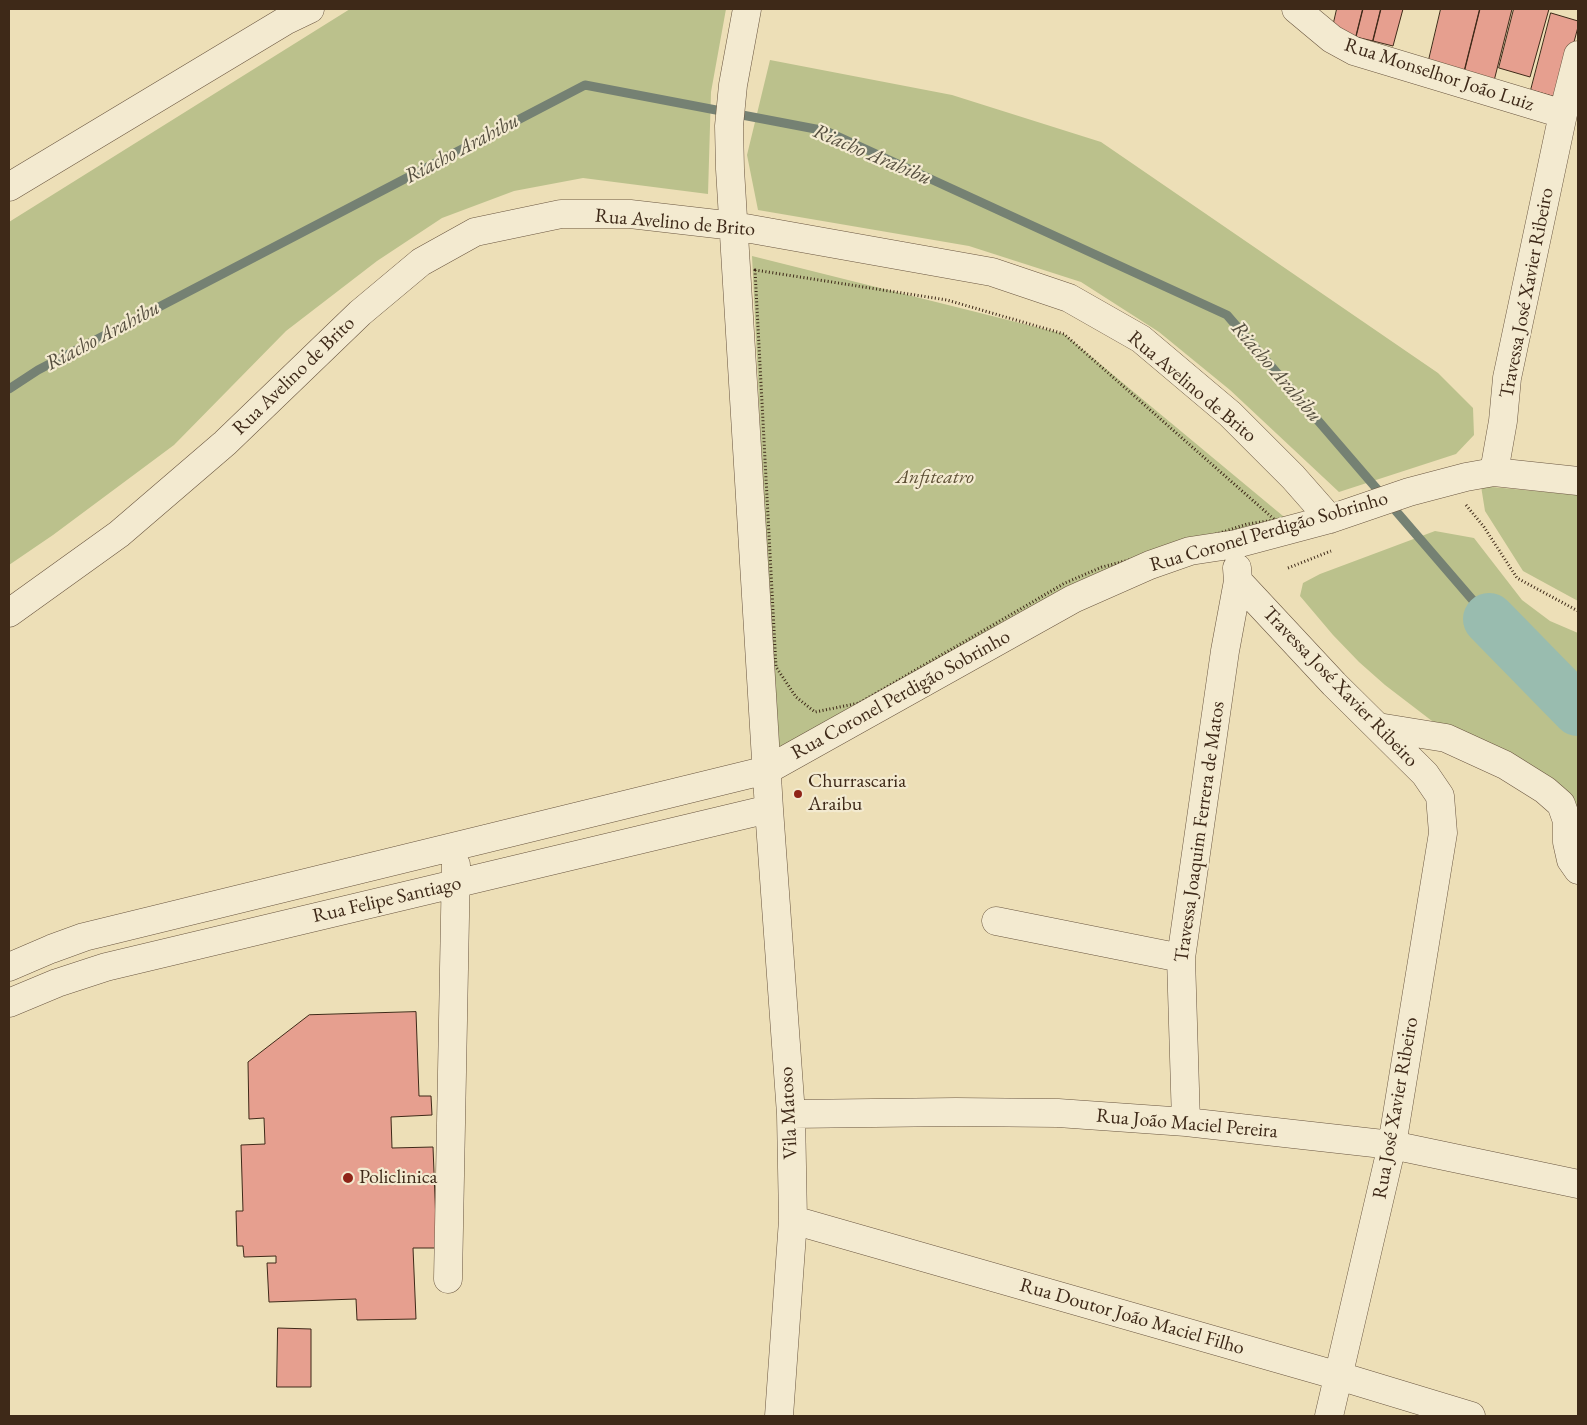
<!DOCTYPE html>
<html>
<head>
<meta charset="utf-8">
<style>
  body { margin:0 }
  #map { position:relative; width:1587px; height:1425px; overflow:hidden; background:#eddfb7; font-family:"EB Garamond",serif }
  canvas { display:block }
  .frame { position:absolute; inset:0; border:10px solid #3e2918; pointer-events:none }
</style>
</head>
<body>
<div id="map">
<canvas width="1587" height="1425"></canvas>
<div class="frame"></div>
</div>
<script>
const ctx = document.querySelector('canvas').getContext('2d');
ctx.lineJoin = 'round';
function fillPath(path, color) { ctx.fillStyle = color; ctx.fill(path, 'evenodd'); }
function stroke(path, color, width, dash) { ctx.strokeStyle = color; ctx.lineWidth = width; ctx.lineCap = dash ? 'butt' : 'round'; ctx.setLineDash(dash || []); ctx.stroke(path); }
function drawText(font, color, halo, rows, align = 'center') {
  ctx.font = font + ' "EB Garamond",serif'; ctx.lineWidth = 4.5; ctx.setLineDash([]); ctx.textBaseline = 'middle'; ctx.strokeStyle = halo; ctx.fillStyle = color; for (const [text, x, y, turn = 0] of rows) {
    ctx.save(); ctx.translate(x, y); ctx.rotate((+turn || 0) * Math.PI / 180); ctx.textAlign = isNaN(turn) ? turn : align; if (halo) ctx.strokeText(text, 0, 0); ctx.fillText(text, 0, 0); ctx.restore();
  }
}
const green = new Path2D(`
  M350,9H726L711,92L708,194L583,178L514,191L442,218L377,261L286,331L174,445L53,535L9,565V222Z
  M770,60L952,95L1101,142L1438,373L1473,408L1474,435L1456,454L1339,492L1230,390L1159,332L1081,282L969,246L758,210L747,155Z
  M752,256L1064,334L1289,521L1167,550L776,755Z
  M1481,486L1578,495V601L1523,571L1485,511Z
  M1435,531L1474,538L1522,600L1550,621L1578,633V839L1575,802L1551,777L1432,721L1385,685L1359,662L1333,635L1300,596L1303,583L1320,574Z`);
const stream = new Path2D(`
  M9,389L38,370L585,85L826,131L1227,315L1489,619`);
const river = new Path2D(`
  M1489,619L1578,710`);
const building = new Path2D(`
  M1337,9H1363L1356,37L1332,31Z
  M1363,9H1381L1373,41L1356,37Z
  M1381,9H1403L1393,46L1373,41Z
  M1441,9H1480L1464,73L1428,64Z
  M1480,9H1512L1494,81L1464,73Z
  M1514,9H1549L1530,77L1499,68Z
  M1551,13L1578,21V27L1559,98L1531,90Z
  M416,1012L419,1096H431L432,1115L391,1117L392,1148L433,1147L437,1248H413L416,1319L357,1320L356,1299L269,1302L267,1263H276V1256L244,1257L243,1246H237L236,1211H243L241,1145L265,1144L264,1118L249,1119L248,1062L309,1015Z
  M278,1328L311,1329V1387H277Z`);
const path = new Path2D(`
  M755,270L947,300L1064,334L1275,520L1247,524L1168,550L1102,567L1065,583L859,703L815,712L796,697L776,667Z
  M1466,505L1484,527L1517,578L1578,611
  M1288,568L1331,551`);
const minor = new Path2D(`
  M747,9L733,85L729,126L730,169L769,809L791,1114L793,1220L779,1416
  M1296,9L1332,39L1354,51L1563,114
  M9,187L285,21L310,9
  M1494,472L1503,421L1507,378L1563,114L1578,55
  M1238,581L1334,684L1425,774L1440,796L1443,833L1392,1145L1329,1416
  M9,613L119,534L225,443L360,313L421,262L475,232L561,214H630L734,226L992,272L1069,298L1141,339L1230,414L1293,477L1330,519
  M1378,727L1446,738L1505,765L1545,790L1561,804L1567,821V842L1571,860L1578,870
  M996,921L1181,958
  M9,967L51,949L84,937L767,770L1073,599L1150,565L1190,551L1236,544L1330,519L1409,492L1466,477L1494,472L1578,481
  M9,1003L57,983L106,967L769,809
  M791,1114L956,1112L1058,1113L1186,1122L1392,1145L1578,1184
  M1186,1122L1181,958L1225,651L1238,581L1237,568
  M793,1220L1339,1376L1471,1416
  M448,1279L456,865`);
const markers = [
  [798,794,5,"#8f2418"],
  [348,1178,6,"#8f2418"]
];
const streetNames = [
  ["Rua Monselhor João Luiz",1439,75,18],
  ["Rua Avelino de Brito",675,223,5],
  ["Travessa José Xavier Ribeiro",1527,293,-79],
  ["Rua Avelino de Brito",294,376,-44],
  ["Rua Avelino de Brito",1192,387,40],
  ["Rua Coronel Perdigão Sobrinho",1269,532,-16],
  ["Travessa José Xavier Ribeiro",1340,687,46],
  ["Rua Coronel Perdigão Sobrinho",901,695,-29],
  ["Travessa Joaquim Ferrera de Matos",1200,832,-82],
  ["Rua Felipe Santiago",387,900,-13],
  ["Rua José Xavier Ribeiro",1396,1108,-80],
  ["Vila Matoso",789,1113,-93],
  ["Rua João Maciel Pereira",1187,1124,5],
  ["Rua Doutor João Maciel Filho",1132,1317,16]
];
const parkNames = [
  ["Anfiteatro",935,478]
];
const poiNames = [
  ["Churrascaria",808,782],
  ["Araibu",808,805],
  ["Policlinica",359,1178]
];
const waterNames = [
  ["Riacho Arahibu",462,149,-28],
  ["Riacho Arahibu",872,155,23],
  ["Riacho Arahibu",103,336,-28],
  ["Riacho Arahibu",1276,372,49]
];
fillPath(green, '#bbc18c');
stroke(stream, '#758173', 9);
stroke(river, '#99bcaf', 52);
fillPath(building, '#e69f8f');
stroke(building, '#3e2918', 1);
stroke(minor, '#6a5640', 29);
stroke(path, '#3e2918', 3, [1, 2.5]);
stroke(minor, '#f3ead0', 28);
for (const [x, y, r, color] of markers) { const dot = new Path2D(); dot.arc(x, y, r, 0, 2 * Math.PI); ctx.fillStyle = color; ctx.fill(dot); stroke(dot, '#f3ead0', 2); }
drawText('20px', '#3e2918', '#f3ead0', streetNames);
drawText('italic 20px', '#5d4f35', '#f3ead0', parkNames);
drawText('20px', '#3e2918', '#f3ead0', poiNames, 'left');
drawText('italic 21px', '#554e3e', '#f3ead0', waterNames);
</script>
</body>
</html>
